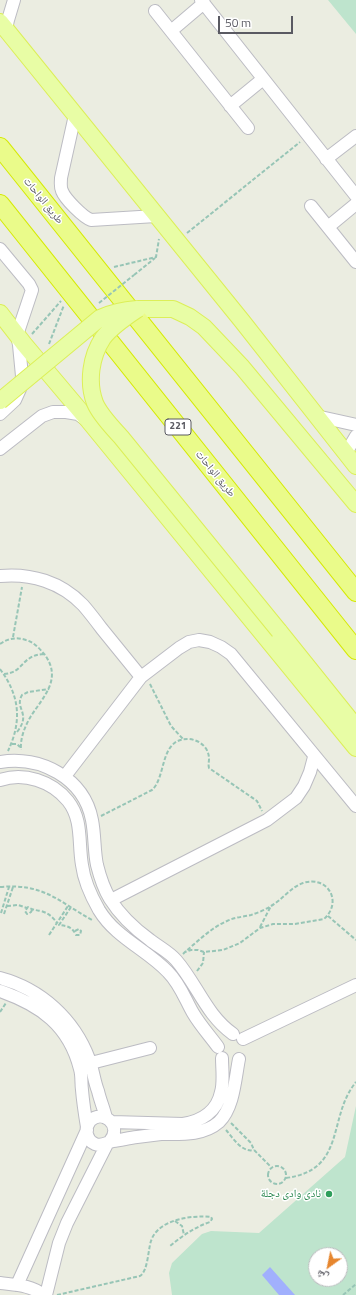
<!DOCTYPE html>
<html>
<head>
<meta charset="utf-8">
<style>
  body { margin:0 }
  #map { position:relative; width:356px; height:1295px; overflow:hidden; background:#ebede1; font-family:"Titillium Web","Noto Naskh Arabic",sans-serif }
  canvas { display:block }
  .north { position:absolute; left:308px; top:1247px; width:40px; height:40px; box-sizing:border-box; background:#fff; border:1px solid #bdbdc0; border-radius:50%; rotate:213deg; font-size:11px; font-weight:700; line-height:16px; text-align:center; color:#5a5a62 }
  .north::after { content:''; display:block; margin:auto; width:14px; height:18px; background:#e6862e; clip-path:polygon(50% 0,100% 100%,50% 72%,0 100%) }
  .scale { position:absolute; left:218px; top:16px; width:75px; height:18px; box-sizing:border-box; border:2px solid #5a5a62; border-top:0; padding-left:5px; font-size:12px; line-height:14px; white-space:nowrap; color:#5a5a62; -webkit-text-stroke:3px #fff; paint-order:stroke }
</style>
</head>
<body>
<div id="map">
<canvas width="356" height="1295"></canvas>
<div class="north">ش</div>
<div class="scale">50 m</div>
</div>
<script>
const ctx = document.querySelector('canvas').getContext('2d');
ctx.lineJoin = 'round';
function fillPath(path, color) { ctx.fillStyle = color; ctx.fill(path, 'evenodd'); }
function stroke(path, color, width, dash) { ctx.strokeStyle = color; ctx.lineWidth = width; ctx.lineCap = dash ? 'butt' : 'round'; ctx.setLineDash(dash || []); ctx.stroke(path); }
function drawText(font, color, halo, rows, align = 'center') {
  ctx.font = font + ' "Titillium Web","Noto Naskh Arabic",sans-serif'; ctx.lineWidth = 3; ctx.setLineDash([]); ctx.textBaseline = 'middle'; ctx.strokeStyle = halo; ctx.fillStyle = color; for (const [text, x, y, turn = 0] of rows) {
    ctx.save(); ctx.translate(x, y); ctx.rotate((+turn || 0) * Math.PI / 180); ctx.textAlign = isNaN(turn) ? turn : align; if (halo) ctx.strokeText(text, 0, 0); ctx.fillText(text, 0, 0); ctx.restore();
  }
}
const green = new Path2D(`
  M328,0H356V34Z
  M356,1106V1295H172L169,1273L172,1263L202,1234L211,1231L259,1233L345,1157ZM316,1255H340V1279H316Z`);
const water = new Path2D(`
  M270,1267L295,1295H279L262,1275Z`);
const path = new Path2D(`
  M187,233L300,142
  M114,267L156,257L159,239
  M134,275L155,258
  M32,334L61,301
  M49,344L64,305
  M13,637L22,587
  M0,644C8,638 17,637 26,640C34,642 40,649 45,655C62,679 44,696 31,716C25,726 20,738 21,750
  M0,669C20,696 22,721 8,751
  M4,674C24,673 21,655 44,654
  M150,684L171,726L183,739
  M17,732C32,713 14,709 22,695L28,692L49,689
  M12,744H17L20,747
  M101,816L152,790C167,776 159,738 189,739C199,740 209,747 209,759C209,762 208,764 209,768L257,801L262,811
  M0,887C43,883 58,901 92,920
  M7,906L18,905L27,908
  M71,907L59,925C68,926 72,927 76,935H80L81,931L79,929L75,931
  M32,910L31,912L28,914H27L25,911L28,907C33,910 35,910 41,911C48,913 53,917 57,923
  M1,913L9,887
  M4,914L13,887
  M328,916L356,940
  M260,927L271,906
  M49,935L68,906
  M183,954L185,952C198,941 211,928 227,921C235,917 243,917 251,915C257,913 265,910 271,906C282,900 291,887 303,883C328,875 343,902 324,919L295,924H273L260,928L240,943L223,950L204,952L198,950H191L185,952
  M197,971L203,963L204,952
  M0,1012L6,1003
  M231,1123L251,1143L254,1150L271,1167
  M226,1130C233,1138 242,1153 254,1150
  M268 1175a9 9 0 1 1 18 0a9 9 0 1 1-18 0Z
  M286,1178C347,1170 327,1117 356,1082
  M175,1221L182,1226L184,1235
  M57,1295L140,1276C148,1271 148,1250 151,1241C158,1219 192,1215 211,1217L212,1219L210,1222C195,1227 182,1236 170,1246
  M343,1295L356,1284`);
const minor = new Path2D(`
  M201,0L356,196
  M155,11L248,128
  M6,29L8,20L14,0
  M171,31L204,3
  M230,106L263,79
  M75,115L61,178C61,182 60,187 62,191C65,199 83,217 91,220L156,216
  M326,159L356,136
  M311,206L356,262
  M328,227L356,204
  M0,249L29,284L32,290L17,335L19,345L22,376L20,389L15,400L0,414
  M316,416L356,425
  M0,449L42,416L53,412H66L78,414L85,419
  M346,453L356,436
  M0,576C31,573 61,582 83,605C90,613 96,621 102,629C115,645 128,661 141,677
  M0,762C40,755 84,778 92,820C95,835 94,851 97,865C100,877 104,889 110,899C120,915 135,929 150,940C159,947 169,952 176,960C197,984 206,1015 233,1034
  M65,776L141,677L179,648L189,642L199,640L210,642L221,647L231,654L356,806
  M0,780C24,772 52,781 68,801C83,820 78,843 82,865C84,881 91,896 99,910C116,938 146,949 168,972C180,984 185,999 193,1013C200,1025 210,1036 218,1047
  M111,900L267,820L296,798L304,786L310,772L314,757
  M0,978C41,989 74,1019 89,1059C93,1069 94,1081 98,1091C100,1100 104,1109 106,1118
  M0,991C40,1005 69,1025 80,1069C82,1075 81,1083 82,1090C83,1102 85,1115 87,1127
  M243,1039L356,985
  M91,1063L150,1048
  M112,1122L183,1124C201,1121 217,1112 221,1092C224,1082 222,1069 222,1058
  M110,1141C123,1125 102,1108 90,1121C84,1129 86,1140 95,1144C102,1147 107,1142 113,1141C121,1140 129,1138 137,1137C145,1136 153,1135 161,1134C180,1134 203,1136 219,1122C234,1107 235,1079 239,1059
  M0,1283C15,1285 31,1285 43,1295
  M17,1285L87,1130
  M46,1295L59,1243L67,1223L107,1144`);
const major = new Path2D(`
  M0,22L242,321L356,466
  M138,309H173L190,317L204,327L242,367L356,504
  M0,313L24,344L88,420L356,748
  M279,631L356,727`);
const highway = new Path2D(`
  M0,147L356,592
  M0,204L356,650`);
const pathBridge = new Path2D(`
  M99,303L134,275`);
const majorBridge = new Path2D(`
  M138,309C126,317 112,326 103,338C91,356 87,382 95,403C100,415 112,427 121,437L279,631
  M0,401L100,318C113,312 123,310 137,309`);
const markers = [
  [329,1194,4,"#2e9e5b"]
];
const shields = [
  [178,427,26]
];
const shieldNames = [
  ["221",178,427]
];
const streetNames = [
  ["طريق الواحات",43,201,51],
  ["طريق الواحات",215,474,51]
];
const leisureNames = [
  ["نادى وادى دجلة",321,1194]
];
fillPath(green, '#bee4cd');
fillPath(water, '#a1b0fd');
stroke(minor, '#bcbcc3', 14);
stroke(major, '#dcef58', 18);
stroke(highway, '#d5ea04', 20);
stroke(path, '#97c5b6', 2, [4, 2]);
stroke(minor, '#fff', 12);
stroke(major, '#e8fda5', 16);
stroke(highway, '#eafb8a', 18);
stroke(majorBridge, '#dcef58', 18, []);
stroke(pathBridge, '#97c5b6', 2, [4, 2]);
stroke(majorBridge, '#e8fda5', 16);
for (const [x, y, r, color] of markers) { const dot = new Path2D(); dot.arc(x, y, r, 0, 2 * Math.PI); ctx.fillStyle = color; ctx.fill(dot); stroke(dot, '#fff', 1.5); }
for (const [x, y, w] of shields) { const box = new Path2D(); box.roundRect(x - w / 2, y - 8, w, 16, 3); ctx.fillStyle = '#fff'; ctx.fill(box); stroke(box, '#5a5a62', 1); }
drawText('bold 10px', '#5a5a62', null, shieldNames);
drawText('11px', '#5a5a62', '#fff', streetNames);
drawText('11px', '#27864d', '#fff', leisureNames, 'right');
</script>
</body>
</html>
